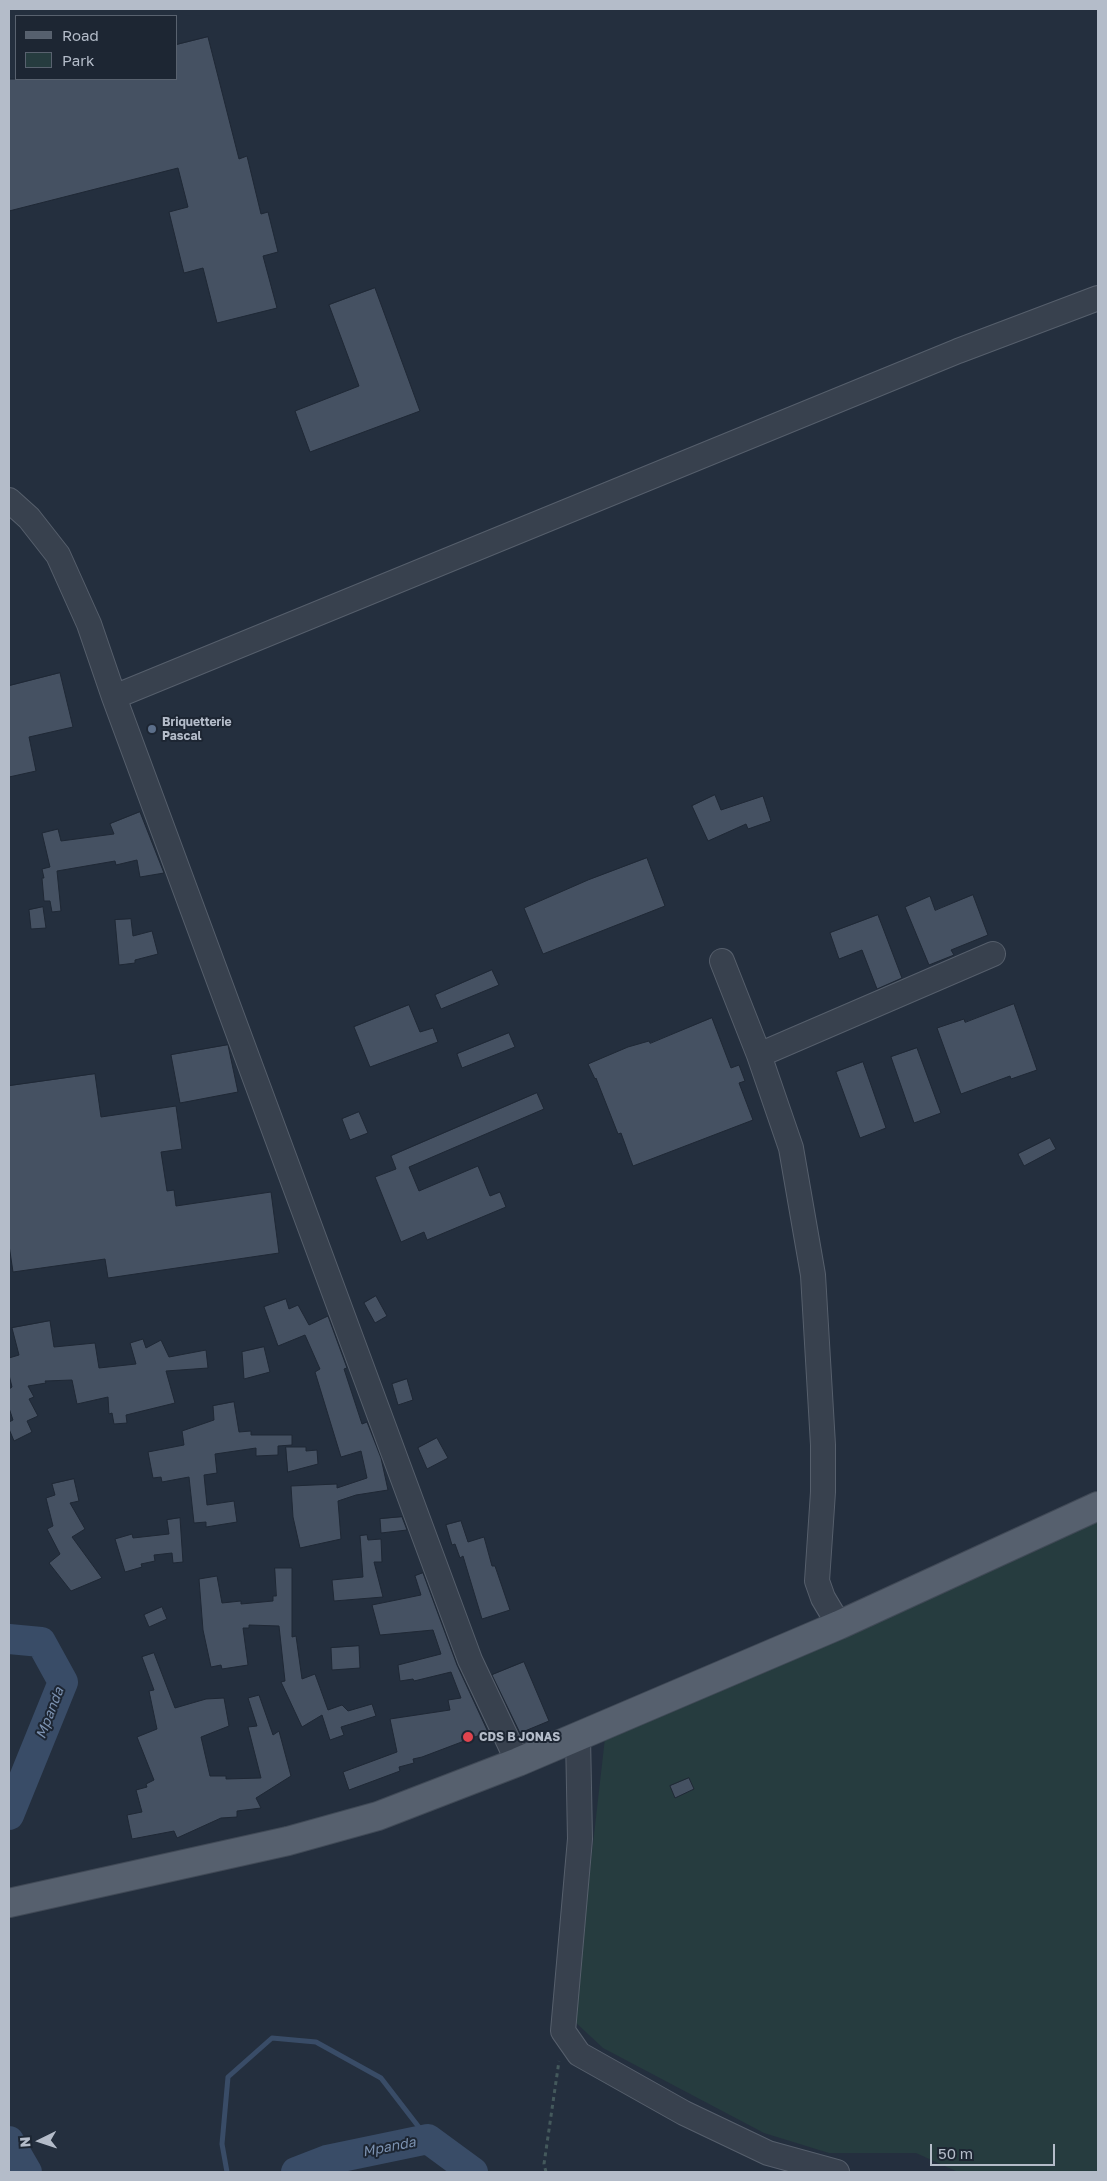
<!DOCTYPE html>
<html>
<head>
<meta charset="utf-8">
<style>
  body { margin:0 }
  #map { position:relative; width:1107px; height:2181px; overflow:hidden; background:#242f3e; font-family:"Golos Text",sans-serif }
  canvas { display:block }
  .frame { position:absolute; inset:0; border:10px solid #b4bcc9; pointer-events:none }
  .legend { position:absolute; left:15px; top:15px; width:162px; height:65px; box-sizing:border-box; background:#1d2633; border:1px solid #59626f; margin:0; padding:6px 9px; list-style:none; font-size:15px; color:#b4bcc9 }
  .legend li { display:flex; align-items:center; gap:10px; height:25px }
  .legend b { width:25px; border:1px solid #59626f }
  .north { position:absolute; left:15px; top:2116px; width:50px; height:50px; -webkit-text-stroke:4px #1d2633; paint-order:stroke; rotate:266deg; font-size:14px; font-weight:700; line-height:20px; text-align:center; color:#b4bcc9 }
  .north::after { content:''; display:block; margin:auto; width:18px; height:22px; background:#b4bcc9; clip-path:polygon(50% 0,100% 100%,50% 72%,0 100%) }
  .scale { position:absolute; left:930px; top:2144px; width:125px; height:22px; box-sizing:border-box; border:2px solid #b4bcc9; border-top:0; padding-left:6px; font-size:15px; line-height:18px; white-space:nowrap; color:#b4bcc9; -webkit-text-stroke:4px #1d2633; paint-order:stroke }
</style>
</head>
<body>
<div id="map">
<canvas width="1107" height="2181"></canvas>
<div class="frame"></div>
<ul class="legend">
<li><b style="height:6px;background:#56606e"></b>Road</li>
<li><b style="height:14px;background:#263c3f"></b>Park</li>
</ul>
<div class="north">N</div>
<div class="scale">50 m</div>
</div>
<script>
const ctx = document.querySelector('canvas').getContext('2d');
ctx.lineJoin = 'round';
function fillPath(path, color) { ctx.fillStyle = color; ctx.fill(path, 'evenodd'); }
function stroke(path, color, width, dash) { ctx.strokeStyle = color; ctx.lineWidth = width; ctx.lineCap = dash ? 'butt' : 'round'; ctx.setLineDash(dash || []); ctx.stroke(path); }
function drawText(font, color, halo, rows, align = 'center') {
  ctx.font = font + ' "Golos Text",sans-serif'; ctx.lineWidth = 4; ctx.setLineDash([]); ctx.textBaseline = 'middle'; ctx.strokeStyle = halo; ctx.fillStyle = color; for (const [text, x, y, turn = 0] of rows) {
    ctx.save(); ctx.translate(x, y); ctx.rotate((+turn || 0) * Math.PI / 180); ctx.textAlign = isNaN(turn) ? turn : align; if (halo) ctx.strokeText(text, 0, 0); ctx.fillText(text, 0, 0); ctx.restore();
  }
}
const green = new Path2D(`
  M1098,1519V2172H958L916,2153H829L764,2133L603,2048L573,2020L605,1738Z`);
const stream = new Path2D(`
  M227,2172L222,2144L228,2077L272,2038L316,2042L381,2078L428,2139`);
const river = new Path2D(`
  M9,1639L41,1642L63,1682L9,1815
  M9,2141L27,2172
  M296,2172L327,2160L428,2139L473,2172`);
const building = new Path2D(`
  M208,37L239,159L247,156L261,214L268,212L278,252L263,256L277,308L217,323L203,268L184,273L169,212L188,207L178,168L9,211V79H176V45Z
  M375,288L420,411L310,452L295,411L359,386L329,305Z
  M60,673L73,727L29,737L36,771L9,777V686Z
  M715,795L721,810L763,796L771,821L748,829L746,824L708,841L692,806Z
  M140,812L164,873L140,877L137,860L116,865L115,861L57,871L61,911L52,912L50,901H44L42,878H44L42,869L50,867L42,833L58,829L61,841L114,834L110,824Z
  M647,858L665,906L543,954L524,908L588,880Z
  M973,895L988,935L951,950L954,955L929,965L905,907L930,896L935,910Z
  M43,907L46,928L31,929L29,910Z
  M878,915L902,978L877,989L862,950L839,959L830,933Z
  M131,919L133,936L152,931L158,954L135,960V963L119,965L115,920Z
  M492,970L499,985L441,1009L435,995Z
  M1014,1004L1037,1070L1011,1079L1010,1076L961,1094L937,1028L964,1019L965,1022Z
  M409,1005L420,1032L433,1028L438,1042L370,1067L354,1027Z
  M712,1018L731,1068L739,1065L745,1081L739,1083L753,1120L633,1166L621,1133L618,1134L596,1078L595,1079L588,1064L628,1047L649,1041L650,1043Z
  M509,1033L515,1047L462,1068L457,1054Z
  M228,1045L238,1092L180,1103L171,1055Z
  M917,1048L941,1113L914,1123L891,1057Z
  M863,1062L886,1128L860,1138L836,1072Z
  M95,1074L101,1117L176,1106L182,1149L161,1152L167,1191L174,1190L176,1206L271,1192L279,1253L108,1278L105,1259L13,1272L9,1245V1086Z
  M537,1093L544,1109L409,1167L419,1191L478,1166L490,1196L500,1192L506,1207L427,1240L424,1232L401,1242L375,1177L396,1169L391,1156Z
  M359,1112L368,1133L350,1140L342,1119Z
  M1050,1138L1056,1149L1024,1166L1018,1154Z
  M376,1296L387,1316L375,1323L364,1303Z
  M286,1299L289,1309L298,1305L309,1325L328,1316L347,1368L344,1369L362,1424L367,1422L381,1458L388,1490L356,1495L338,1501L341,1539L300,1548L293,1517L291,1486L337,1484V1488L367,1478L361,1451L341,1457L315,1372L320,1369L305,1335L278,1346L264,1307Z
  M50,1321L54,1347L95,1343L99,1368L136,1364L130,1343L143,1339L146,1348L161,1340L169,1357L206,1350L208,1368L166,1371L175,1403L126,1415L127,1423L114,1424L112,1413L109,1414L108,1397L77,1404L72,1380L45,1381L46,1383L28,1386L34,1397L29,1399L38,1416L27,1421L32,1432L14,1441L9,1429V1422L13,1420L9,1408V1389L12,1387L9,1375V1358L19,1355L12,1328Z
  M264,1347L270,1372L244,1379L242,1352Z
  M407,1379L413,1400L398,1405L392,1384Z
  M234,1402L239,1432L251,1431V1435H292V1445L278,1446V1455L256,1456V1448L215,1454L217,1473L204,1475L207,1505L234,1501L237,1522L206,1527V1522L194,1523L189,1477L162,1482L161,1477L153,1478L148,1452L184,1445L182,1431L214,1420L213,1406Z
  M437,1438L448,1458L427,1469L418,1448Z
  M286,1447H306V1451L317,1450L318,1464L288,1472Z
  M74,1479L79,1501L70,1503L85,1529L72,1537L102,1578L71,1591L49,1563L60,1554L47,1529L53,1526L46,1498L55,1495L52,1484Z
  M402,1517L407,1530L381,1533L380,1519Z
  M180,1518L183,1562L173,1563L172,1553L154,1555L155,1561L141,1564L142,1567L125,1572L115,1539L132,1534L133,1538L169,1534L167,1520Z
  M461,1521L468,1542L484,1537L492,1566H495L510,1610L482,1619L463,1556L460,1558L455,1544L452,1545L446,1525Z
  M367,1535L368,1540L381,1539L382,1562H374L383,1597L334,1601L332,1580L363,1577L360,1536Z
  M275,1568H292V1637L296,1636L302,1679L315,1674L328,1710L342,1705L348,1711L372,1704L376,1716L341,1727L344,1735L330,1740L322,1715L302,1727L281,1682L285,1681L279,1626L249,1625V1628H243L248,1665L222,1669L221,1665L211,1667L203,1630L199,1579L217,1576L222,1603L241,1601V1604L273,1601V1596H276Z
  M423,1573L457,1665L488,1732L422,1757L413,1759L414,1763L399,1767L400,1771L349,1790L343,1772L397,1752L390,1719L450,1710L448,1700L461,1698L451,1672L414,1681L413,1679L400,1681L398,1665L441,1654L433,1630L380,1635L372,1605L421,1595L415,1576Z
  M162,1607L167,1619L149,1627L144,1615Z
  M359,1646L360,1668L332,1670L331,1648Z
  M154,1653L175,1708L206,1699L224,1698L229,1726L201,1737L210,1776H226V1779L261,1778L248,1727L257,1726L248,1698L259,1695L273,1735L279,1731L291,1776L256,1798L261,1808L237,1811V1817L221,1818L177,1838L174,1831L132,1839L127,1815L142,1812L136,1790L147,1787L146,1784L154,1780L137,1737L157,1729L149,1691L154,1690L142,1657Z
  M524,1662L549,1721L520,1733L492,1675Z
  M689,1778L694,1789L675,1798L670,1786Z`);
const path = new Path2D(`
  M546,2172L544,2164L559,2061`);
const minor = new Path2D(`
  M9,500L29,518L58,555L89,624L114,697L470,1660L518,1762
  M114,697L958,351L1098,298
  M722,961L759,1055L791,1148L813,1275L823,1445V1492L817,1581L823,1598L839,1625
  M759,1055L993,954
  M578,1736L580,1839L563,2031L579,2054L684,2113L768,2153L837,2172`);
const major = new Path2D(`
  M9,1903L288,1841L378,1816L518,1762L839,1625L1098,1506`);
const markers = [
  [152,729,5,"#5c6f8a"],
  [468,1737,6,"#e0444e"]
];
const poiNames = [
  ["Briquetterie",162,722],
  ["Pascal",162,736],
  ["CDS B JONAS",479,1737]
];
const waterNames = [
  ["Mpanda",50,1713,-69],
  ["Mpanda",389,2147,-11]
];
fillPath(green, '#263c3f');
stroke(stream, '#394c67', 5);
stroke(river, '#394c67', 30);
fillPath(building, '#455162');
stroke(building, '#1f2835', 1);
stroke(minor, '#565f6c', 26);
stroke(major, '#414a57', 30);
stroke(path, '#44595c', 3, [4, 4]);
stroke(minor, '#38414e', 24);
stroke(major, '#56606e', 28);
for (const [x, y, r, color] of markers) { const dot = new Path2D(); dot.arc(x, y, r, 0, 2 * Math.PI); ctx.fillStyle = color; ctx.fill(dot); stroke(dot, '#1d2633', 2); }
drawText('bold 12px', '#b4bcc9', '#1d2633', poiNames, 'left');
drawText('italic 14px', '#7c92b1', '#1d2633', waterNames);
</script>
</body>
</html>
